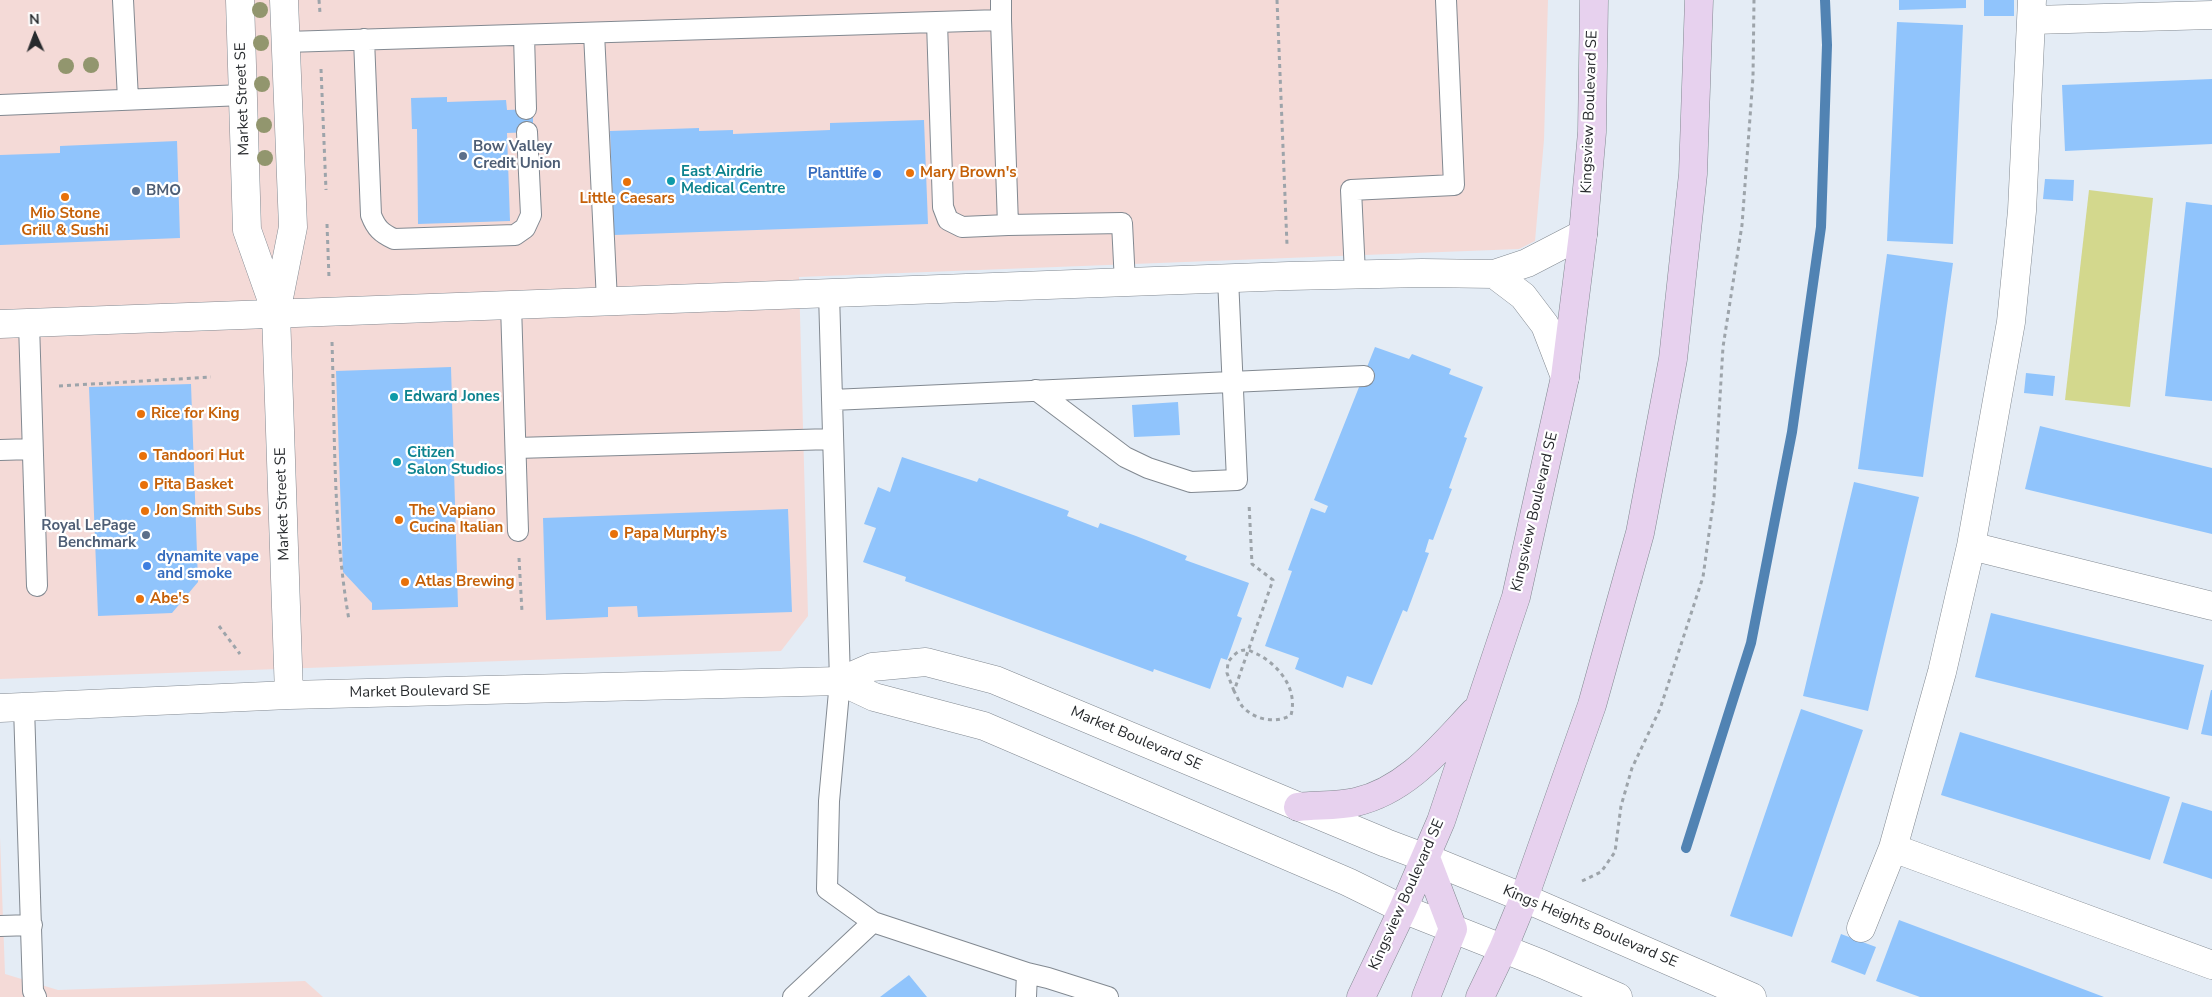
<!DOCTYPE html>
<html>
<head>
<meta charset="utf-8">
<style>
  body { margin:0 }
  #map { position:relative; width:2212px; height:997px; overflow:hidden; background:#e4ecf5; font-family:"Nunito Sans",sans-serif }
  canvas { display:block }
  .north { position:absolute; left:10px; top:10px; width:50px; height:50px; -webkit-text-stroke:4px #fff; paint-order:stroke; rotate:358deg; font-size:14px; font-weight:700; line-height:20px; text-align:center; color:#272a2d }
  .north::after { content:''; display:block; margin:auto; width:18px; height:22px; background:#272a2d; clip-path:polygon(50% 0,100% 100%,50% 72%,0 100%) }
</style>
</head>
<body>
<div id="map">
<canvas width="2212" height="997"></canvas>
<div class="north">N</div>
</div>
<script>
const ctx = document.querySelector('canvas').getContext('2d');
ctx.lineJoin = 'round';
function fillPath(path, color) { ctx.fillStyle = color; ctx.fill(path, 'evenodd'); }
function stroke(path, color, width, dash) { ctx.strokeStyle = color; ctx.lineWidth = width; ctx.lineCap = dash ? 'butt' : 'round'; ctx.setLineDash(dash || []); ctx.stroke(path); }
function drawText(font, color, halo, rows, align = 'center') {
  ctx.font = font + ' "Nunito Sans",sans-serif'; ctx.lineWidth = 4.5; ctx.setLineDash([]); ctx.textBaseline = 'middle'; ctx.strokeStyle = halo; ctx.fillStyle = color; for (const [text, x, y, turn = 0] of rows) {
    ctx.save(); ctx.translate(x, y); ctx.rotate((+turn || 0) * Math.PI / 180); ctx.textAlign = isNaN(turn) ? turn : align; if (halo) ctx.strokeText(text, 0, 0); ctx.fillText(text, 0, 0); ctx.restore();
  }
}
const commercial = new Path2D(`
  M0,0H1548L1544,140L1535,241L1519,249L799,277L808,616L781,651L0,679Z
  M0,837L5,974L58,990L305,981L323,997H0Z`);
const green = new Path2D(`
  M2089,190L2153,198L2130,407L2065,400Z`);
const stream = new Path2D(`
  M1686,848L1751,643L1792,432L1821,227L1827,45L1825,0`);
const building = new Path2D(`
  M1899,0H1966V8L1899,10Z
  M1984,0H2014V16H1984Z
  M1897,22L1963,25L1953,244L1887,241Z
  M2212,79V144L2065,151L2062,85Z
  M447,97V102L506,100L507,110L533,109V132L507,133L510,221L418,224L417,129H412L411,98Z
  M924,120L928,224L614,235L610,131L699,128V131L733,130V134L830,130V123Z
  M177,141L180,238L0,245V155L60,153V146Z
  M2045,179L2074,180L2073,201L2043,199Z
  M2186,202L2212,205V401L2165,396Z
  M1887,254L1953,263L1923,477L1858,469Z
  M1375,347L1409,359L1412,354L1451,369L1449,374L1483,387L1464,437L1467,438L1449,488L1452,489L1433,540L1429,539L1425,552L1429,553L1407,612L1403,610L1372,685L1347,676L1343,688L1295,669L1299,658L1265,646L1292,571L1288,570L1311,508L1325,513L1328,506L1314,500Z
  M451,367L458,607L372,610V603L343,572L336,371Z
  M2026,373L2055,376L2053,396L2024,393Z
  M191,384L198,582L172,613L98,616L89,387Z
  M1178,402L1180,435L1134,437L1132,405Z
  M2040,426L2212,468V534L2025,489Z
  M902,457L977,482L979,478L1069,511L1067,516L1098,528L1100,523L1136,536L1187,556L1185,560L1249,583L1237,616L1242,618L1227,660L1221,658L1210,689L1154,669L1153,672L905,581L906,577L863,562L876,528L864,524L878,487L890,492Z
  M1854,482L1919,497L1868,711L1803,696Z
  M788,509L792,612L638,617L637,606L608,607V617L546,620L543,518Z
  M1991,613L2204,665L2188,730L1975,677Z
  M2211,690H2212V736L2201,734Z
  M1801,709L1863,730L1792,937L1730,916Z
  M1960,732L2170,797L2150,860L1941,795Z
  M2182,802L2212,811V879L2163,863Z
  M1899,920L2014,963L2104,997H1920L1876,981Z
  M1841,934L1876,947L1865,975L1831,962Z
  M909,975L927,997H880Z`);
const path = new Path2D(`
  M319,0L320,13
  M1277,0L1287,245
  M321,69L326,190
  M327,224L329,278
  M332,342C335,435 333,528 349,620
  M59,386L211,377
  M519,558L522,612
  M219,626L240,654
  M1234,691L1227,673L1228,662C1232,657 1238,649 1247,650C1250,650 1254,653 1257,654C1279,665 1298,689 1291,715C1276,724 1254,720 1242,706C1239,702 1237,696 1234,691L1273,580L1252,564L1249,503
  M1582,881L1601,872L1615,852L1621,806L1632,768L1660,709L1703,577L1714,497L1723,347L1742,225L1753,77L1754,0`);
const service = new Path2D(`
  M123,0L128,99
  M1001,20L1008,225L1122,223L1125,283
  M937,22L943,207L948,220L962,227L1008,225
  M594,33L607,301
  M524,35L526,109
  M364,39L371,215C376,228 381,233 394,239L515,235L525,228L531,215L527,132
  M286,42L1001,20V0
  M0,105L243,95
  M1355,274L1351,190L1454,185L1446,0
  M829,293L840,681L829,801L827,889L873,922L1027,973L1048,978L1108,997
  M511,305L518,531
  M29,323L37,586
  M1036,390L1125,457L1148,468L1191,482L1237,480L1228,278
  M832,400L1364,376
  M516,448L833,439
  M0,450L32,449
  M24,707L33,991L36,997
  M0,926L32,925
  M793,997L873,922
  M1026,997L1027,973`);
const minor = new Path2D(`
  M240,0L247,230L276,312
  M284,0L293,227L276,313L289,695
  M2033,20L2212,15
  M1494,274L1523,296L1545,325L1565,377
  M0,324L1289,276L1422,273L1494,274L1527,263L1583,234
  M1971,546L2212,606
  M840,681L874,697L984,726L1348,882L1403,909
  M0,708L289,695L840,681L872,667L926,662L995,680L1386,843L1426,858
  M1893,848L2212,965
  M1861,928L1893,848L1942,672L1971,546L2011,322L2022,211L2032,0`);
const tertiary = new Path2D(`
  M1426,858L1524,898L1752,997
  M1403,909L1542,964L1618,997`);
const secondary = new Path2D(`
  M1298,807C1317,805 1338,806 1356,802C1407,790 1440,748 1474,712
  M1361,997L1403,909L1441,821L1516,597L1565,377L1583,234L1592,132L1594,0
  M1426,997L1453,929L1426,858
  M1480,997L1503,949L1524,898L1592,705L1640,533L1673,359L1693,174L1699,0`);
const trees = [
  [260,10],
  [261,43],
  [91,65],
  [66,66],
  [262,84],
  [264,125],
  [265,158]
];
const markers = [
  [463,156,5,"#5c6f8a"],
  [910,173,5,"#e8710a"],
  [877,174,5,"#3f7fe0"],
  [671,181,5,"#0f9aa8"],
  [627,182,5,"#e8710a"],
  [136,191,5,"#5c6f8a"],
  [65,197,5,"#e8710a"],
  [394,397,5,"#0f9aa8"],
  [141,414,5,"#e8710a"],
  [143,456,5,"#e8710a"],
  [397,462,5,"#0f9aa8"],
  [144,485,5,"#e8710a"],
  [145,511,5,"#e8710a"],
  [399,520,5,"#e8710a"],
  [614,534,5,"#e8710a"],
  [146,535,5,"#5c6f8a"],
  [147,566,5,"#3f7fe0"],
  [405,582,5,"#e8710a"],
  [140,599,5,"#e8710a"]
];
const streetNames = [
  ["Market Street SE",243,99,-92],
  ["Kingsview Boulevard SE",1590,112,-88],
  ["Market Street SE",283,504,-92],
  ["Kingsview Boulevard SE",1535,512,-77],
  ["Market Boulevard SE",420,692,-1],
  ["Market Boulevard SE",1136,739,23],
  ["Kingsview Boulevard SE",1407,895,-66],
  ["Kings Heights Boulevard SE",1590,927,23]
];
const serviceNames = [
  ["Bow Valley",473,147],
  ["Credit Union",473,164],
  ["BMO",146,191],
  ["Royal LePage",136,526,"right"],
  ["Benchmark",136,543,"right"]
];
const cultureNames = [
  ["East Airdrie",681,172],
  ["Medical Centre",681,189],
  ["Edward Jones",404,397],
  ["Citizen",407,453],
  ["Salon Studios",407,470]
];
const foodNames = [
  ["Mary Brown's",920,173],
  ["Little Caesars",627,199,"center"],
  ["Mio Stone",65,214,"center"],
  ["Grill & Sushi",65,231,"center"],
  ["Rice for King",151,414],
  ["Tandoori Hut",153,456],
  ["Pita Basket",154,485],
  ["Jon Smith Subs",155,511],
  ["The Vapiano",409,511],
  ["Cucina Italian",409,528],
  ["Papa Murphy's",624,534],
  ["Atlas Brewing",415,582],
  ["Abe's",150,599]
];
const shopNames = [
  ["Plantlife",867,174],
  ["dynamite vape",157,557,"left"],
  ["and smoke",157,574,"left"]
];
fillPath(commercial, '#f4dad7');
fillPath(green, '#d3d88d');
stroke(stream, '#5183b3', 10);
fillPath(building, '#90c4fc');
stroke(service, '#828991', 22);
stroke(minor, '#828991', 29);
stroke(tertiary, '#828991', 29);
stroke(secondary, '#828991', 29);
stroke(path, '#9da4aa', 3, [4, 4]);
stroke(service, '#fff', 20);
stroke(minor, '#fff', 28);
stroke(tertiary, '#fff', 28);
stroke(secondary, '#e7d1ee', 28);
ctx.fillStyle = '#92966e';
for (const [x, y] of trees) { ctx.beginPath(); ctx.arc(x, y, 8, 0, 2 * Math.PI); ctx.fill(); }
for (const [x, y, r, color] of markers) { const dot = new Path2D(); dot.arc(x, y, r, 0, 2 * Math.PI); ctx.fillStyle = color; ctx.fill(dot); stroke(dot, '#fff', 2); }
drawText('15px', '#272a2d', '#fff', streetNames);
drawText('bold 15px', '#4e5e75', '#fff', serviceNames, 'left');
drawText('bold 15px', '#0d838f', '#fff', cultureNames, 'left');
drawText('bold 15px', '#c56008', '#fff', foodNames, 'left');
drawText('bold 15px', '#366cbe', '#fff', shopNames, 'right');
</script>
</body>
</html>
